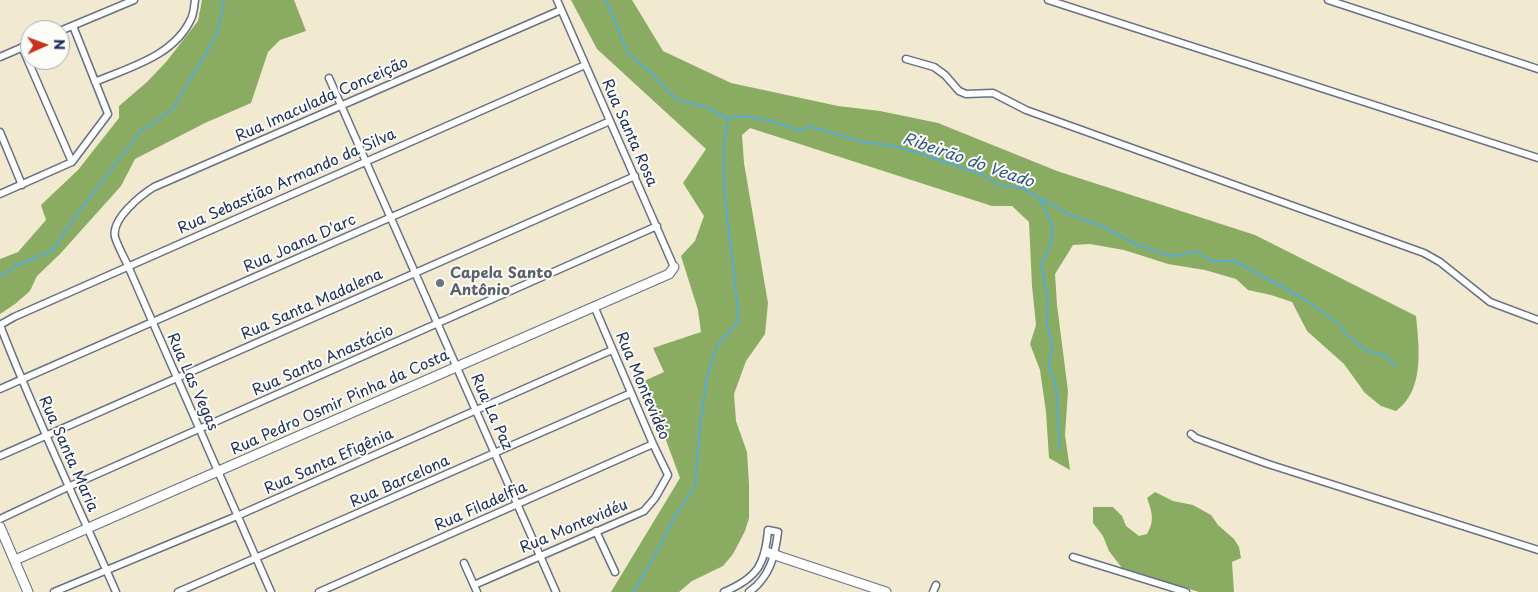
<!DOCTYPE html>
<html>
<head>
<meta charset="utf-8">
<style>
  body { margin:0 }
  #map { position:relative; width:1538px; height:592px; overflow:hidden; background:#f1e9d0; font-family:"Playpen Sans",sans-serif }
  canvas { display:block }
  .north { position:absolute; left:20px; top:20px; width:50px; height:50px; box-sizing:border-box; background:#fdfcf7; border:1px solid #a3aaba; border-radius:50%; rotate:88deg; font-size:14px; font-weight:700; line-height:20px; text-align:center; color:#1b2f5e }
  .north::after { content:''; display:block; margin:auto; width:18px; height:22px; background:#c8321e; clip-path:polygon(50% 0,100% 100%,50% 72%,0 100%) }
</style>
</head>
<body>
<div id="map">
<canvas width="1538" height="592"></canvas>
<div class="north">N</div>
</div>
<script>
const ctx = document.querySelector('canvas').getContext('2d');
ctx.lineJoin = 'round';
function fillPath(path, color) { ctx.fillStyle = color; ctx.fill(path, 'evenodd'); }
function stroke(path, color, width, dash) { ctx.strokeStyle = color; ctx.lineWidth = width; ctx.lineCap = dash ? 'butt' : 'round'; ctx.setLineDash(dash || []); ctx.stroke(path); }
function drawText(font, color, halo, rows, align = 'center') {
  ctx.font = font + ' "Playpen Sans",sans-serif'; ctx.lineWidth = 4; ctx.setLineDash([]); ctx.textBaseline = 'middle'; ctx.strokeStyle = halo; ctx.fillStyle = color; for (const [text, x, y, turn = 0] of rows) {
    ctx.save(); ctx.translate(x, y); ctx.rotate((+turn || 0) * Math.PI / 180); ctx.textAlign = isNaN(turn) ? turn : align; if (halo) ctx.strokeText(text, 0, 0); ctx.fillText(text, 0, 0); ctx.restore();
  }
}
const forest = new Path2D(`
  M202,0H294L306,31L280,40L268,52L251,103L205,123L135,159L121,186L60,254L37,276L30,291L15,304L0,314V259L18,252L46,220L41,205L78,170L119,118V106L147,82L166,62L198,21Z
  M571,0H632L663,51L731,83L838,106L880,111L938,123L1057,171L1255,235L1416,316C1419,347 1425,390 1396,411L1381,406L1365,393L1344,364L1307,331L1292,302L1271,295L1248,290L1236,279L1205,270L1168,264L1124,250L1090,244L1073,245L1055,274L1057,305L1068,391L1065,435L1070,470L1049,458L1046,412L1040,370L1030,344L1036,325L1032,286L1029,222L1012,206H992L750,128L742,135L744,163L768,303L765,334L746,361L734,394L736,421L747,452L749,484V518L745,531L733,554L723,566L692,581L679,592H611L680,478L644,381L664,372L653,348L701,332L698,310L681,256L695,241L704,216L683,183L706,149L597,49Z
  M1155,492L1173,501L1193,505L1211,515L1218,525L1234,539L1239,547L1241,558L1232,562L1234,592H1199L1122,568L1109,551L1103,536L1093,523V507H1113L1122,516L1126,526L1139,536L1147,534C1155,521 1152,512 1147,498Z`);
const stream = new Path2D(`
  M605,0L609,7L628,54L647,69L676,99L708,108L728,118L744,116L771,121L798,130L811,127L867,143L890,145L922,154L981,174L1000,185L1021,188L1069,214L1106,228L1135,244L1161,253L1172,256L1183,255L1195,251L1212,261H1235L1304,299L1338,323L1347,335L1367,351L1382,354L1396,366
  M1040,199L1053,228L1050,247L1041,264L1048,300L1047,327L1052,345L1049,367L1056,387L1060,449
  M0,277L14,267L53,250L77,214L140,132L172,110L217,34L224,0
  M633,592L660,546L675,516L695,486L700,425L707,377L717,346L738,321C736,254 715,184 728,118`);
const street = new Path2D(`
  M557,0L674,267
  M1048,0L1538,158
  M1328,0L1538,69
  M60,31L134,0
  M22,47L72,162
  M0,57L30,44
  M906,59L934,67L945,75L959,91L966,94L993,93L1026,110L1424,253L1440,262L1490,302L1538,320
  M329,78L556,592
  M95,82C130,67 174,56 191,19C194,13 194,6 195,0
  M0,132L22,185
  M0,194L72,162L108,114L73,26
  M0,325L14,317L585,65
  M0,325C35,416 77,503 116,592
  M0,389L610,121
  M1191,434L1196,438L1268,464L1538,550
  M0,456L635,176
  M0,519L68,487L657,226
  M596,531L615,572
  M1073,557L1186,592
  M464,563L477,592
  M474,585L644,511L655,498L668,475L653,444L594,306
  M54,592L237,516L612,350
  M178,592L631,393
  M271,592L128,266C124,257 118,247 115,237C111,219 141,195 154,187L561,10
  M319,592L653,444
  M724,592C757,578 765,565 768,530L778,532C775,556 770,577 749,592
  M933,592L936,585`);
const secondary = new Path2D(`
  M0,527L28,592
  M766,552L886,592
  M15,560L669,274L674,267`);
const markers = [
  [440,283,5,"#6b7280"]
];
const streetNames = [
  ["Rua Imaculada Conceição",322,100,-24],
  ["Rua Santa Rosa",629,133,66],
  ["Rua Sebastião Armando da Silva",287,182,-24],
  ["Rua Joana D'arc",300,244,-24],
  ["Rua Santa Madalena",312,305,-24],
  ["Rua Santo Anastácio",323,361,-24],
  ["Rua Las Vegas",192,382,66],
  ["Rua Montevidéo",642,386,67],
  ["Rua Pedro Osmir Pinha da Costa",340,403,-24],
  ["Rua La Paz",491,412,66],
  ["Rua Santa Maria",68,454,66],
  ["Rua Santa Efigênia",329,462,-24],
  ["Rua Barcelona",400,482,-24],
  ["Rua Filadelfia",481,507,-24],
  ["Rua Montevidéu",574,527,-23]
];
const worshipNames = [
  ["Capela Santo",450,274],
  ["Antônio",450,291]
];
const waterNames = [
  ["Ribeirão do Veado",968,161,19]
];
fillPath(forest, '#8aac62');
stroke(stream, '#58aad3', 2);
stroke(street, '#667086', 9);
stroke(secondary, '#667086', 11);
stroke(street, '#fff', 6);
stroke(secondary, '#fff', 9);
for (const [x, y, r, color] of markers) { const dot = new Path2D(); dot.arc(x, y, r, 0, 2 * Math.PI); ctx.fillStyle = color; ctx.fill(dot); stroke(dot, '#fdfcf7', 2); }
drawText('15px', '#1b2f5e', '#fdfcf7', streetNames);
drawText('bold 15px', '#5b616d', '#fdfcf7', worshipNames, 'left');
drawText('italic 16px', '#305a87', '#fdfcf7', waterNames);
</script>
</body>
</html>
